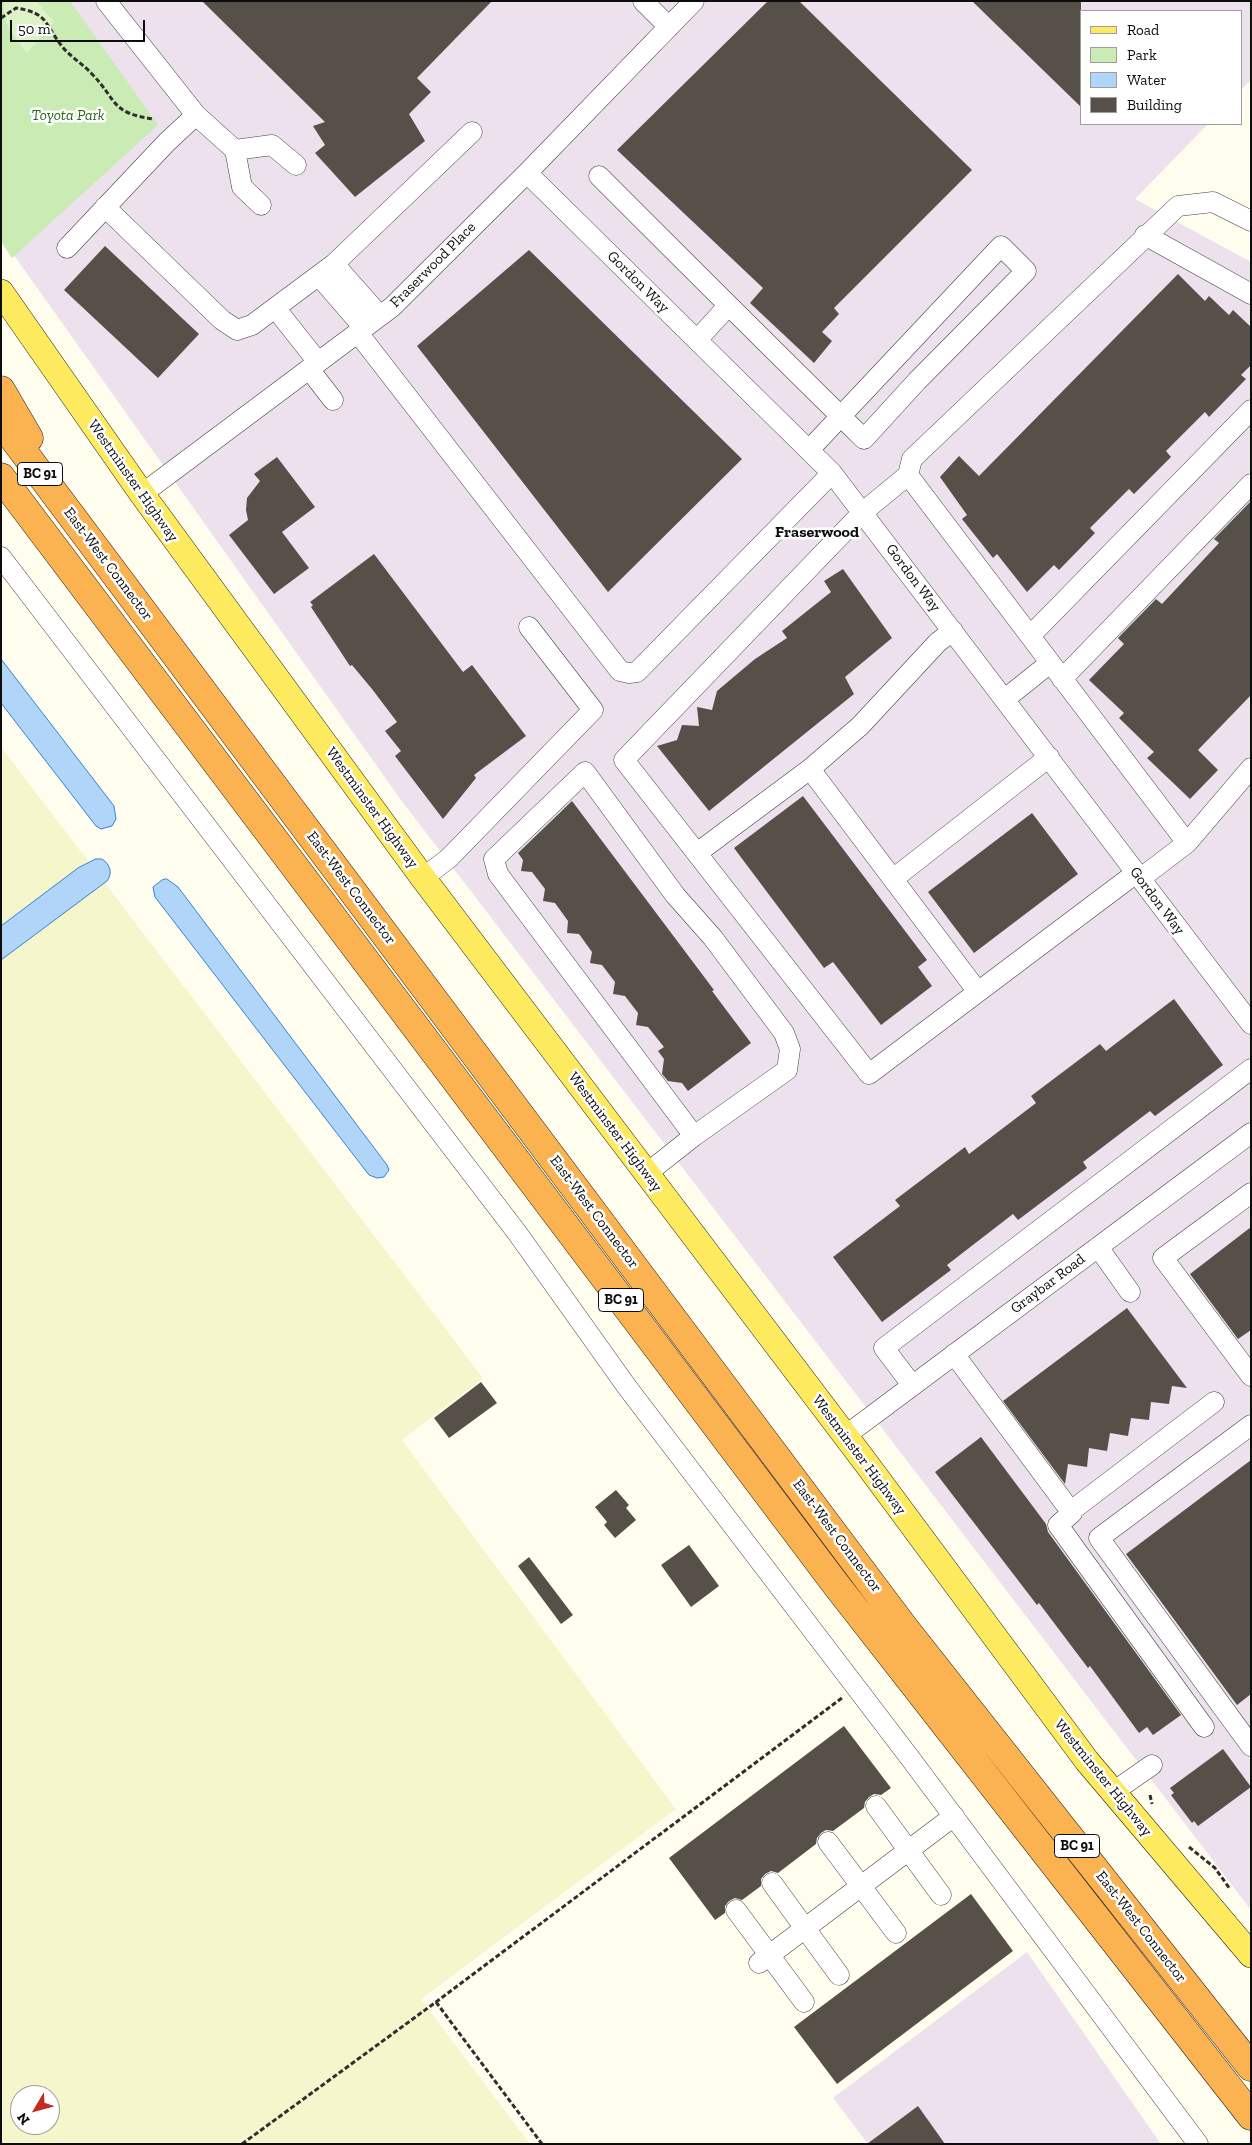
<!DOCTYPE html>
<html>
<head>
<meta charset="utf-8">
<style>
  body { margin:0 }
  #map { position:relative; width:1252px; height:2145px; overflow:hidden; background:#fffeee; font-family:"Zilla Slab",serif }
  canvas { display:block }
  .frame { position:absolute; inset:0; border:2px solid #0d0d0d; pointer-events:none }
  .legend { position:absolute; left:1080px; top:10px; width:162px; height:115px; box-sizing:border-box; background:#fff; border:1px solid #9e9e9e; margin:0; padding:6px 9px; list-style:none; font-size:15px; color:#0d0d0d }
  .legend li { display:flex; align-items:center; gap:10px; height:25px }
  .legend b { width:25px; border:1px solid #9e9e9e }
  .north { position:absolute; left:10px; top:2085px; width:50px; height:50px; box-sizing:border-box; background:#fff; border:1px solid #9e9e9e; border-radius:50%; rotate:233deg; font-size:14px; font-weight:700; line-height:20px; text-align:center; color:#0d0d0d }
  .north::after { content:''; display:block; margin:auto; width:18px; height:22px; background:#c42a1f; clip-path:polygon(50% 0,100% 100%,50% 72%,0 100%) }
  .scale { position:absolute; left:10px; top:20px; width:135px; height:22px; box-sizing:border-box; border:2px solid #0d0d0d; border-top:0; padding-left:6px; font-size:15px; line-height:18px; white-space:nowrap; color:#0d0d0d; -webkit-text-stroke:4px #fff; paint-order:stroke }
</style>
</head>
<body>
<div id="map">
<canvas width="1252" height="2145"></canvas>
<div class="frame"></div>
<ul class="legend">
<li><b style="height:6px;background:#feea5e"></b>Road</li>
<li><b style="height:14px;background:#cbebb5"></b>Park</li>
<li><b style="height:14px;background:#b0d5f9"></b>Water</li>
<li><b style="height:14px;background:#565049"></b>Building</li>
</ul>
<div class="north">N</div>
<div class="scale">50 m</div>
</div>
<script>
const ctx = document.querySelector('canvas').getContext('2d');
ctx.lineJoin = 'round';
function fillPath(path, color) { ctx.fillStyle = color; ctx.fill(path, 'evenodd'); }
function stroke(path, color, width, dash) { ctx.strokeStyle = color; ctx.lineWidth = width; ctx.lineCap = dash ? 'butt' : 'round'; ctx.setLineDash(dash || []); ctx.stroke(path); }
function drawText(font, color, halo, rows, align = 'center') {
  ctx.font = font + ' "Zilla Slab",serif'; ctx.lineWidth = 5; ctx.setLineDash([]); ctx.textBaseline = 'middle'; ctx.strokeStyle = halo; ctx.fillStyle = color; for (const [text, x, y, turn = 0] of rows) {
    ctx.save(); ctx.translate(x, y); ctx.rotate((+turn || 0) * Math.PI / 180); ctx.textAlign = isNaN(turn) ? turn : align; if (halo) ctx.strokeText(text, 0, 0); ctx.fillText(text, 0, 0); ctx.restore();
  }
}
const industrial = new Path2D(`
  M1,1H1251V80L1241,90V11H1081V124H1208L1135,199L1251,262V1910L401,800L1,237Z
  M1027,1952L1161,2144H868L833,2098Z`);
const farmland = new Path2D(`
  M1,747L483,1378L402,1440L676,1809L421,1999L530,2144H1ZM20,2095H50V2125H20Z`);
const green = new Path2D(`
  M1,1H70L158,125L12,258L1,242Z`);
const pitch = new Path2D(`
  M5,1H36L54,22L27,53C15,38 0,21 5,1Z`);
const water = new Path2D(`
  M1,659L114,806L116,819L112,826L101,829L96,826L1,703Z
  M96,859H102C110,864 113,873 107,881L1,960V926L78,868Z
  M167,879L178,887L387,1165L389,1170L384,1177L377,1178L369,1175L155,897L153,887L162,880Z`);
const building = new Path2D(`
  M202,1H492L417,78L431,92L409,114L425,141L355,197L315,153L325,145L313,126L325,122Z
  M768,1H799L972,170L834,308L839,314L822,332L832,341L814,363L750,303L763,288L617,150Z
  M972,1H1081V107Z
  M105,246L199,334L158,378L64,290Z
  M529,250L742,459L608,592L417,346Z
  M1178,274L1205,301L1209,296L1229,315L1233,310L1251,327V365L1241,375L1246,379L1209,417L1205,412L1166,451L1171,457L1134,494L1129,489L1090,528L1095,533L1059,570L1054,565L1027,592L997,554L993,558L962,519L967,515L940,477L959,456L979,476Z
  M277,457L315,507L282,532L309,568L274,594L229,535L248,520L246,510L247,498L260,481L254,474Z
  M1251,501V695L1198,750L1218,770L1190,799L1147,758L1154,752L1119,718L1124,713L1089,680L1124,644L1118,638L1156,599L1162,604L1219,543L1214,539Z
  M374,554L463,672L472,665L526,736L474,775L476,778L443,819L395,756L401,751L385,731L397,722L372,689L352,665L350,666L311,607L313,605L310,602Z
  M843,569L892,638L845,677L854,694L709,811L657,746L677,740L682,725L699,726L697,707L712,710L717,691L755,659L787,638L782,631L831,592L824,581Z
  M803,796L927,960L918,967L932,986L881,1025L833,962L824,968L734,848Z
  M572,801L714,990L712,991L751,1043L688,1091L682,1083L668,1081L662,1074L664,1059L658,1051L664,1047L648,1027L636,1025L638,1013L625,996L613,994L615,982L602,965L590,963L592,952L579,934L567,933L568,921L555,903L543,901L545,889L532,872L521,871L523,860L518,853Z
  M1032,813L1078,874L974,953L928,892Z
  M1174,999L1223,1065L1155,1116L1150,1111L1083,1162L1087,1168L1018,1220L1013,1214L947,1265L951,1270L882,1322L833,1257L900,1206L895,1200L965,1147L969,1154L1036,1103L1031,1096L1100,1044L1106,1051Z
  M1251,1227V1330L1238,1339L1190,1274Z
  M1127,1308L1187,1388L1172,1386L1169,1404L1151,1402L1149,1420L1131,1418L1128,1436L1110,1433L1107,1451L1089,1448L1087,1467L1068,1464L1065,1484L1003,1401Z
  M481,1382L497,1403L449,1438L434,1418Z
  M981,1437L1046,1524L1048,1532L1181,1715L1153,1735L1147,1727L1139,1733L1090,1666L1088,1668L1039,1603L1037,1605L935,1472Z
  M1251,1460V1694L1237,1705L1126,1554Z
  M616,1490L629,1505L626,1508L636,1520L615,1538L604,1525L607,1522L595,1507Z
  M689,1545L719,1586L691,1607L661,1565Z
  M529,1557L573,1615L561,1624L518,1566Z
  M844,1726L891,1788L881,1795L874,1794L869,1797L865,1802L864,1808L833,1831L826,1830L821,1833L817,1838L816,1844L778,1873L771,1871L765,1874L761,1879V1886L742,1900L735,1898L729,1901L725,1906V1913L715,1920L669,1858Z
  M1223,1749L1251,1787L1198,1826L1194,1821L1192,1823L1171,1795L1174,1793L1170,1788Z
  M971,1894L1013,1951L837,2084L794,2027Z
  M918,2106L945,2144H867Z`);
const path = new Path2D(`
  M1,18L16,8C48,13 44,23 61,45C69,56 83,64 92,74C118,101 110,113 154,119
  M1150,1795L1152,1804
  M1189,1847L1215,1868L1230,1889
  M436,2002L542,2144
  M242,2144L436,2002L842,1698`);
const minor = new Path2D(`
  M106,1L196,115L235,150
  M643,1L669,27
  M527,173L832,473L1251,1024
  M599,176C687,264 775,352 864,439L917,381L1026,271L1001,246L809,450
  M261,205L242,187L235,150L272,145L296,165
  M105,207L222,320L237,330L252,325L334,264L472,132
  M1145,235L1251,294
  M67,248L167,142L196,115
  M334,264L380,316
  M319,276L364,328
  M276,309L318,362
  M358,333L620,671L629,673L637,672L832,473
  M697,340L728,306
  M309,369L333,400
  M908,475L1187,843
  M142,494L392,307L527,173L694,1
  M1,557L518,1234L627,1387L910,1758L1198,2144
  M1030,636L1251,410
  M1062,679L1251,484
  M1005,699L1050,663
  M810,769L978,992
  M697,853L810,769L860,726L938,642L953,631
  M1136,873L869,1074L624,760L863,512L908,475L912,459L1178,206L1213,202L1251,221
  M423,878L449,858L593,710L529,627
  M1141,878L1187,843L1251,768
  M893,879L1049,757
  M646,1174L694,1136L787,1070L790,1049L784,1033L713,938L675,895L585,772L494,859L498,874L694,1136
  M1251,1193L1163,1258L1251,1376
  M1098,1247L1130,1292
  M954,1354L1072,1513L1058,1525L1204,1727
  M912,1385L884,1348L1251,1069
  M1251,1425L1099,1538L1251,1746
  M845,1436L1251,1133
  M1071,1511L1214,1402
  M1113,1792L1152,1765
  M876,1806L941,1895
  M828,1842L896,1933
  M772,1883L839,1975
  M736,1910L804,2002
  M759,1963L954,1816`);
const major = new Path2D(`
  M1,292L142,494L423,878L866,1463L1087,1761L1251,1955`);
const highway = new Path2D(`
  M1,390L29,438
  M1,422L903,1626L1251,2067
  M1,477L837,1586L1251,2116`);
const shields = [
  [40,474,45],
  [621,1300,45],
  [1077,1846,45]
];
const shieldNames = [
  ["BC 91",40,474],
  ["BC 91",621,1300],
  ["BC 91",1077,1846]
];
const parkNames = [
  ["Toyota Park",68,116]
];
const streetNames = [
  ["Fraserwood Place",433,265,-45],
  ["Gordon Way",638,282,45],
  ["Westminster Highway",133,481,55],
  ["East-West Connector",108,564,53],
  ["Gordon Way",913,578,53],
  ["Westminster Highway",372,808,54],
  ["East-West Connector",351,888,53],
  ["Gordon Way",1157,901,53],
  ["Westminster Highway",615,1132,53],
  ["East-West Connector",594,1212,53],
  ["Graybar Road",1048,1284,-37],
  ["Westminster Highway",859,1455,53],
  ["East-West Connector",837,1536,53],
  ["Westminster Highway",1103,1778,51],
  ["East-West Connector",1141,1927,52]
];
const neighbourhoodNames = [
  ["Fraserwood",817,532]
];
fillPath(industrial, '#ece1ec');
fillPath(farmland, '#f5f6cc');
fillPath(green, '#cbebb5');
fillPath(pitch, '#def2c8');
fillPath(water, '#b0d5f9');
stroke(water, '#3381d3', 1);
fillPath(building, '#565049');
stroke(minor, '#404040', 21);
stroke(major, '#1e1e1e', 26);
stroke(highway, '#1e1e1e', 29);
stroke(path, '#2f2f2f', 3, [5, 2.5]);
stroke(minor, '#fff', 20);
stroke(major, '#feea5e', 25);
stroke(highway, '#fbb250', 28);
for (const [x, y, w] of shields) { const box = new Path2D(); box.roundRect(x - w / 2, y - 11.5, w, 23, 4); ctx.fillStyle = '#fff'; ctx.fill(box); stroke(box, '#0d0d0d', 1); }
drawText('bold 14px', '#0d0d0d', null, shieldNames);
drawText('italic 15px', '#22681b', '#fff', parkNames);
drawText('15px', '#0d0d0d', '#fff', streetNames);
drawText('bold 16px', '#0d0d0d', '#fff', neighbourhoodNames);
</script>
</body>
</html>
